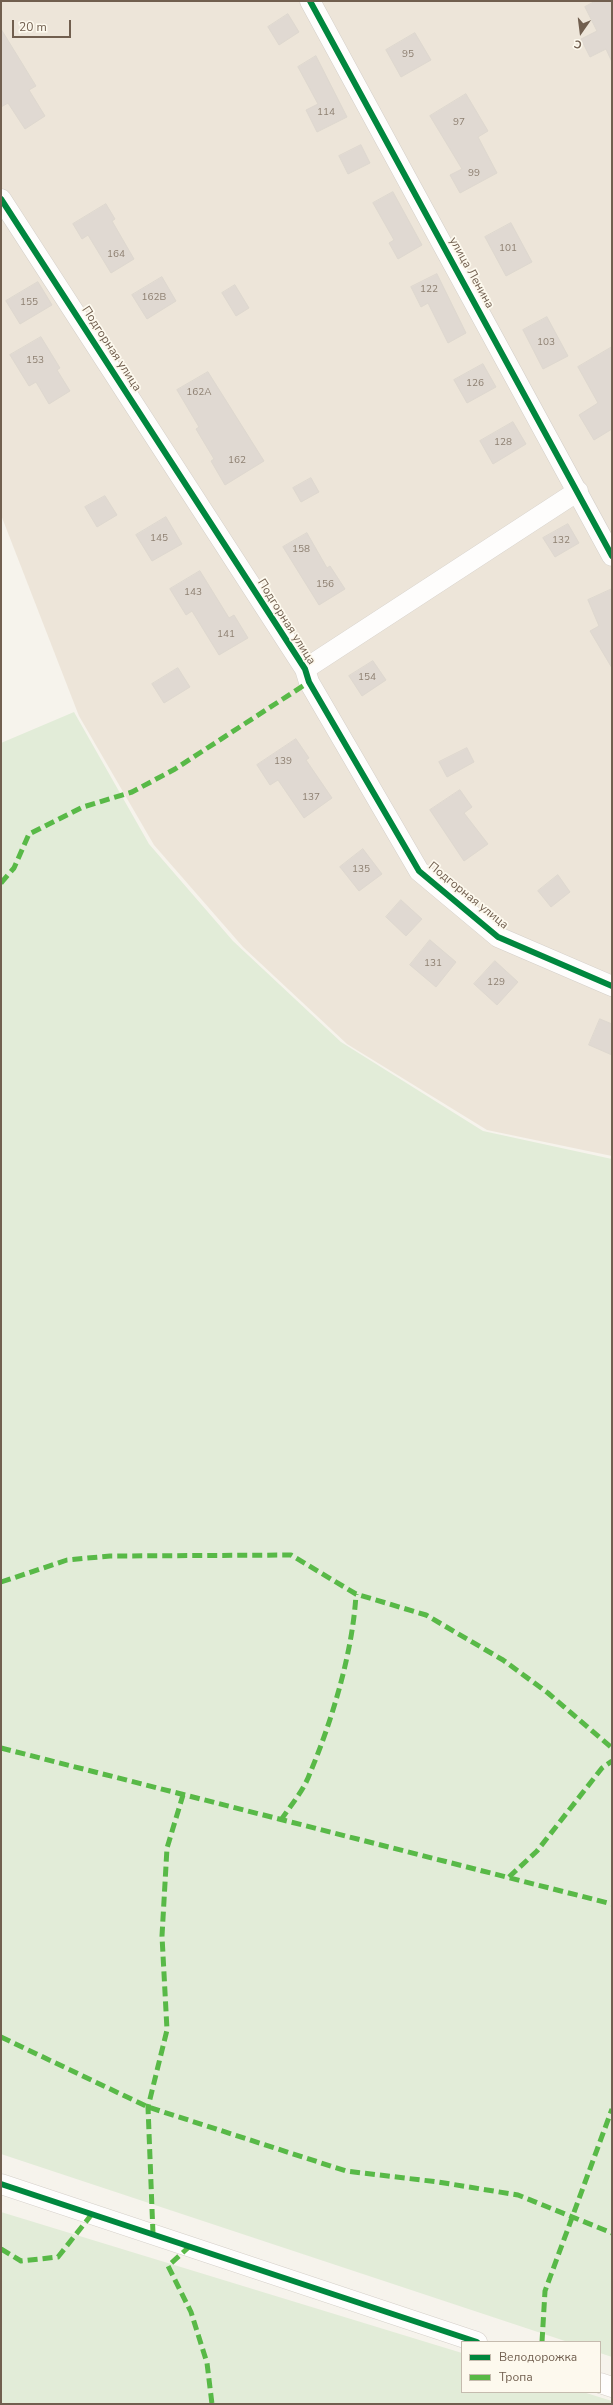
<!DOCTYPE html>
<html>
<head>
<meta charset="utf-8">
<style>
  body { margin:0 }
  #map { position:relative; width:613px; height:2405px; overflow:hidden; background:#f6f3ec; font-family:"Nunito Sans",sans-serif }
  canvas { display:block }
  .frame { position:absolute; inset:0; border:2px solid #715f4f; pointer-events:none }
  .legend { position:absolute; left:461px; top:2341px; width:140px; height:52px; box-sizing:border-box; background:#fdf9ee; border:1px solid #c5bbae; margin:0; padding:5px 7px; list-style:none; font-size:12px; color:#715f4f }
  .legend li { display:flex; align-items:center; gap:8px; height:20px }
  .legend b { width:20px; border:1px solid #c5bbae }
  .north { position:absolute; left:561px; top:12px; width:40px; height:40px; -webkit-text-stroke:3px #fdf9ee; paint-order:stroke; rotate:194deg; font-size:11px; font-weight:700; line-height:16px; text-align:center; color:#715f4f }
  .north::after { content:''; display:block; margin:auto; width:14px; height:18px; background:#715f4f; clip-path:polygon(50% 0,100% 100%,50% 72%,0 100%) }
  .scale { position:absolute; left:12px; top:20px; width:59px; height:18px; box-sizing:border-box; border:2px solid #715f4f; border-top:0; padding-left:5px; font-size:12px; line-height:14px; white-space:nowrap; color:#715f4f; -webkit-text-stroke:3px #fdf9ee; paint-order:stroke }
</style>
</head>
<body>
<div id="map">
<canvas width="613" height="2405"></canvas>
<div class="frame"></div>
<ul class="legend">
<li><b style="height:5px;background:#00873e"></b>Велодорожка</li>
<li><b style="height:5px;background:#58b947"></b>Тропа</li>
</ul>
<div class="north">С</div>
<div class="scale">20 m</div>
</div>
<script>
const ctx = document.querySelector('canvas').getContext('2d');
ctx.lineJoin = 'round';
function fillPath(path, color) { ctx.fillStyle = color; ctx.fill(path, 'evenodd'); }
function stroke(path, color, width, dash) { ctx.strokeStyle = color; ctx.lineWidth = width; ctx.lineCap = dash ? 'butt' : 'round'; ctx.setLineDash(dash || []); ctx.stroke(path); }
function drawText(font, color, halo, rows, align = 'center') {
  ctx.font = font + ' "Nunito Sans",sans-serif'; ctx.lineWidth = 3.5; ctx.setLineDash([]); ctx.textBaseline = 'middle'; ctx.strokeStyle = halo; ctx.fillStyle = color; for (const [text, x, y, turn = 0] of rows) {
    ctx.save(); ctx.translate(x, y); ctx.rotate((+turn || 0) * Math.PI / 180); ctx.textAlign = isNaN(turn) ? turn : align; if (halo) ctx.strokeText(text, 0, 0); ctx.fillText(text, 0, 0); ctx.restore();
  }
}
const residential = new Path2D(`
  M1,1H612V1156L487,1130L347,1044L243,947L154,845L79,716L1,515Z`);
const green = new Path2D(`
  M74,712L149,844L233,941L341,1042L483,1131L612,1159V2357L600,2353V2342H568L1,2154V743Z
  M1,2212L462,2353V2392H583L612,2401V2404H1Z`);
const building = new Path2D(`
  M596,1H612V62L606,49L590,57L581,39L597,31L585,7Z
  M288,14L299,32L279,45L268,27Z
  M1,29L36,86L29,90L45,116L25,129L8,103L1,107Z
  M415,33L431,60L401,77L386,50Z
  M316,56L347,117L317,132L306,110L318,104L298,67Z
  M466,94L488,131L478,137L497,173L460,193L450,175L462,169L430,116Z
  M361,145L370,163L348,174L339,156Z
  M393,192L422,245L398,259L389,243L394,240L373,203Z
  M106,204L115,219L112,221L134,259L111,273L88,235L82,239L73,224Z
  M511,223L532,262L506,276L485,237Z
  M437,274L466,333L448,343L428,303L421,307L411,287Z
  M162,277L176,301L147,319L132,295Z
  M38,282L52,305L20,324L6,301Z
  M235,285L249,308L236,316L222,293Z
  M547,317L568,356L543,369L523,330Z
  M41,337L60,368L57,370L70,391L49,404L36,382L29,386L10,355Z
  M612,347V429L594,440L579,415L598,403L578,367Z
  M483,364L496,387L467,403L454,380Z
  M208,372L264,461L225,485L211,461L214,459L196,429L199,427L177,390Z
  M513,422L526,444L493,464L480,441Z
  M311,478L319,492L301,502L293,488Z
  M105,496L117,515L97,527L85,507Z
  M166,517L182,544L152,561L136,535Z
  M568,524L579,543L555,557L543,538Z
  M307,533L327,568L330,566L345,589L319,605L283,547Z
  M200,571L229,618L234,615L248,638L219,655L192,611L186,615L170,589Z
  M612,589V668L590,631L599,626L588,600Z
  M373,661L386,680L362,696L349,676Z
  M178,668L190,687L164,703L152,684Z
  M296,739L309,758L306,760L332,798L304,818L278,780L270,785L257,765Z
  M467,748L474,762L447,777L439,762Z
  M460,790L472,807L464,813L488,844L464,861L430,810Z
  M363,849L382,874L359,891L340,867Z
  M558,875L570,892L551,907L538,891Z
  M401,900L422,919L406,936L386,917Z
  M430,940L456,962L436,987L410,965Z
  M495,961L518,982L497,1005L474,984Z
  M600,1019L612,1024V1055L589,1045Z`);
const minor = new Path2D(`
  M310,1L612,556
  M1,199L305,669L309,682L419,871L498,937L612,986
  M305,669L578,491
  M1,2184L477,2342
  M600,2383L612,2387`);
const quiet = new Path2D(`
  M1,883L14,868L29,834L83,807L132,792L175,769L309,682
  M1,1582L67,1560L110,1556L291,1555L356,1594L426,1615L503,1660L548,1693L612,1748
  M1,1748L612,1904
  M281,1820C291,1805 304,1790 310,1773C332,1721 353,1651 356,1594
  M509,1877L537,1851L602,1768L612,1761
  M1,2037L148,2107L346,2171L438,2182L518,2195L612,2233
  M153,2234L148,2107L167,2030L162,1936L167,1848L183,1795
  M190,2246L168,2266L191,2312L207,2363L212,2404
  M1,2249L21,2261L58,2257L92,2214
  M542,2342L545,2291L612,2109`);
const cycleway = new Path2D(`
  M310,1L612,556
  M1,199L305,669L309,682L419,871L498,937L612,986
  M1,2184L477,2342`);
const numberNames = [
  ["95",408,55],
  ["114",326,113],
  ["97",459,123],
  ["99",474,174],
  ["101",508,249],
  ["164",116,255],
  ["122",429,290],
  ["162В",154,298],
  ["155",29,303],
  ["103",546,343],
  ["153",35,361],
  ["126",475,384],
  ["162А",199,393],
  ["128",503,443],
  ["162",237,461],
  ["145",159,539],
  ["132",561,541],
  ["158",301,550],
  ["156",325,585],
  ["143",193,593],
  ["141",226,635],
  ["154",367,678],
  ["139",283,762],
  ["137",311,798],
  ["135",361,870],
  ["131",433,964],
  ["129",496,983]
];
const streetNames = [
  ["улица Ленина",471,273,61],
  ["Подгорная улица",111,349,57],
  ["Подгорная улица",286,622,58],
  ["Подгорная улица",468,896,39]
];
fillPath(residential, '#ede5d9');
fillPath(green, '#e2ecd8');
fillPath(building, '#e0d9d2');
stroke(building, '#ded8cf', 1);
stroke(minor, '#d4cfc9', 21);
stroke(minor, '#fefdfc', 20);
stroke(quiet, '#58b947', 5, [10, 5]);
stroke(cycleway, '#00873e', 6);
drawText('10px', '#8e8072', null, numberNames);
drawText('12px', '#715f4f', '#fdf9ee', streetNames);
</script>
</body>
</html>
